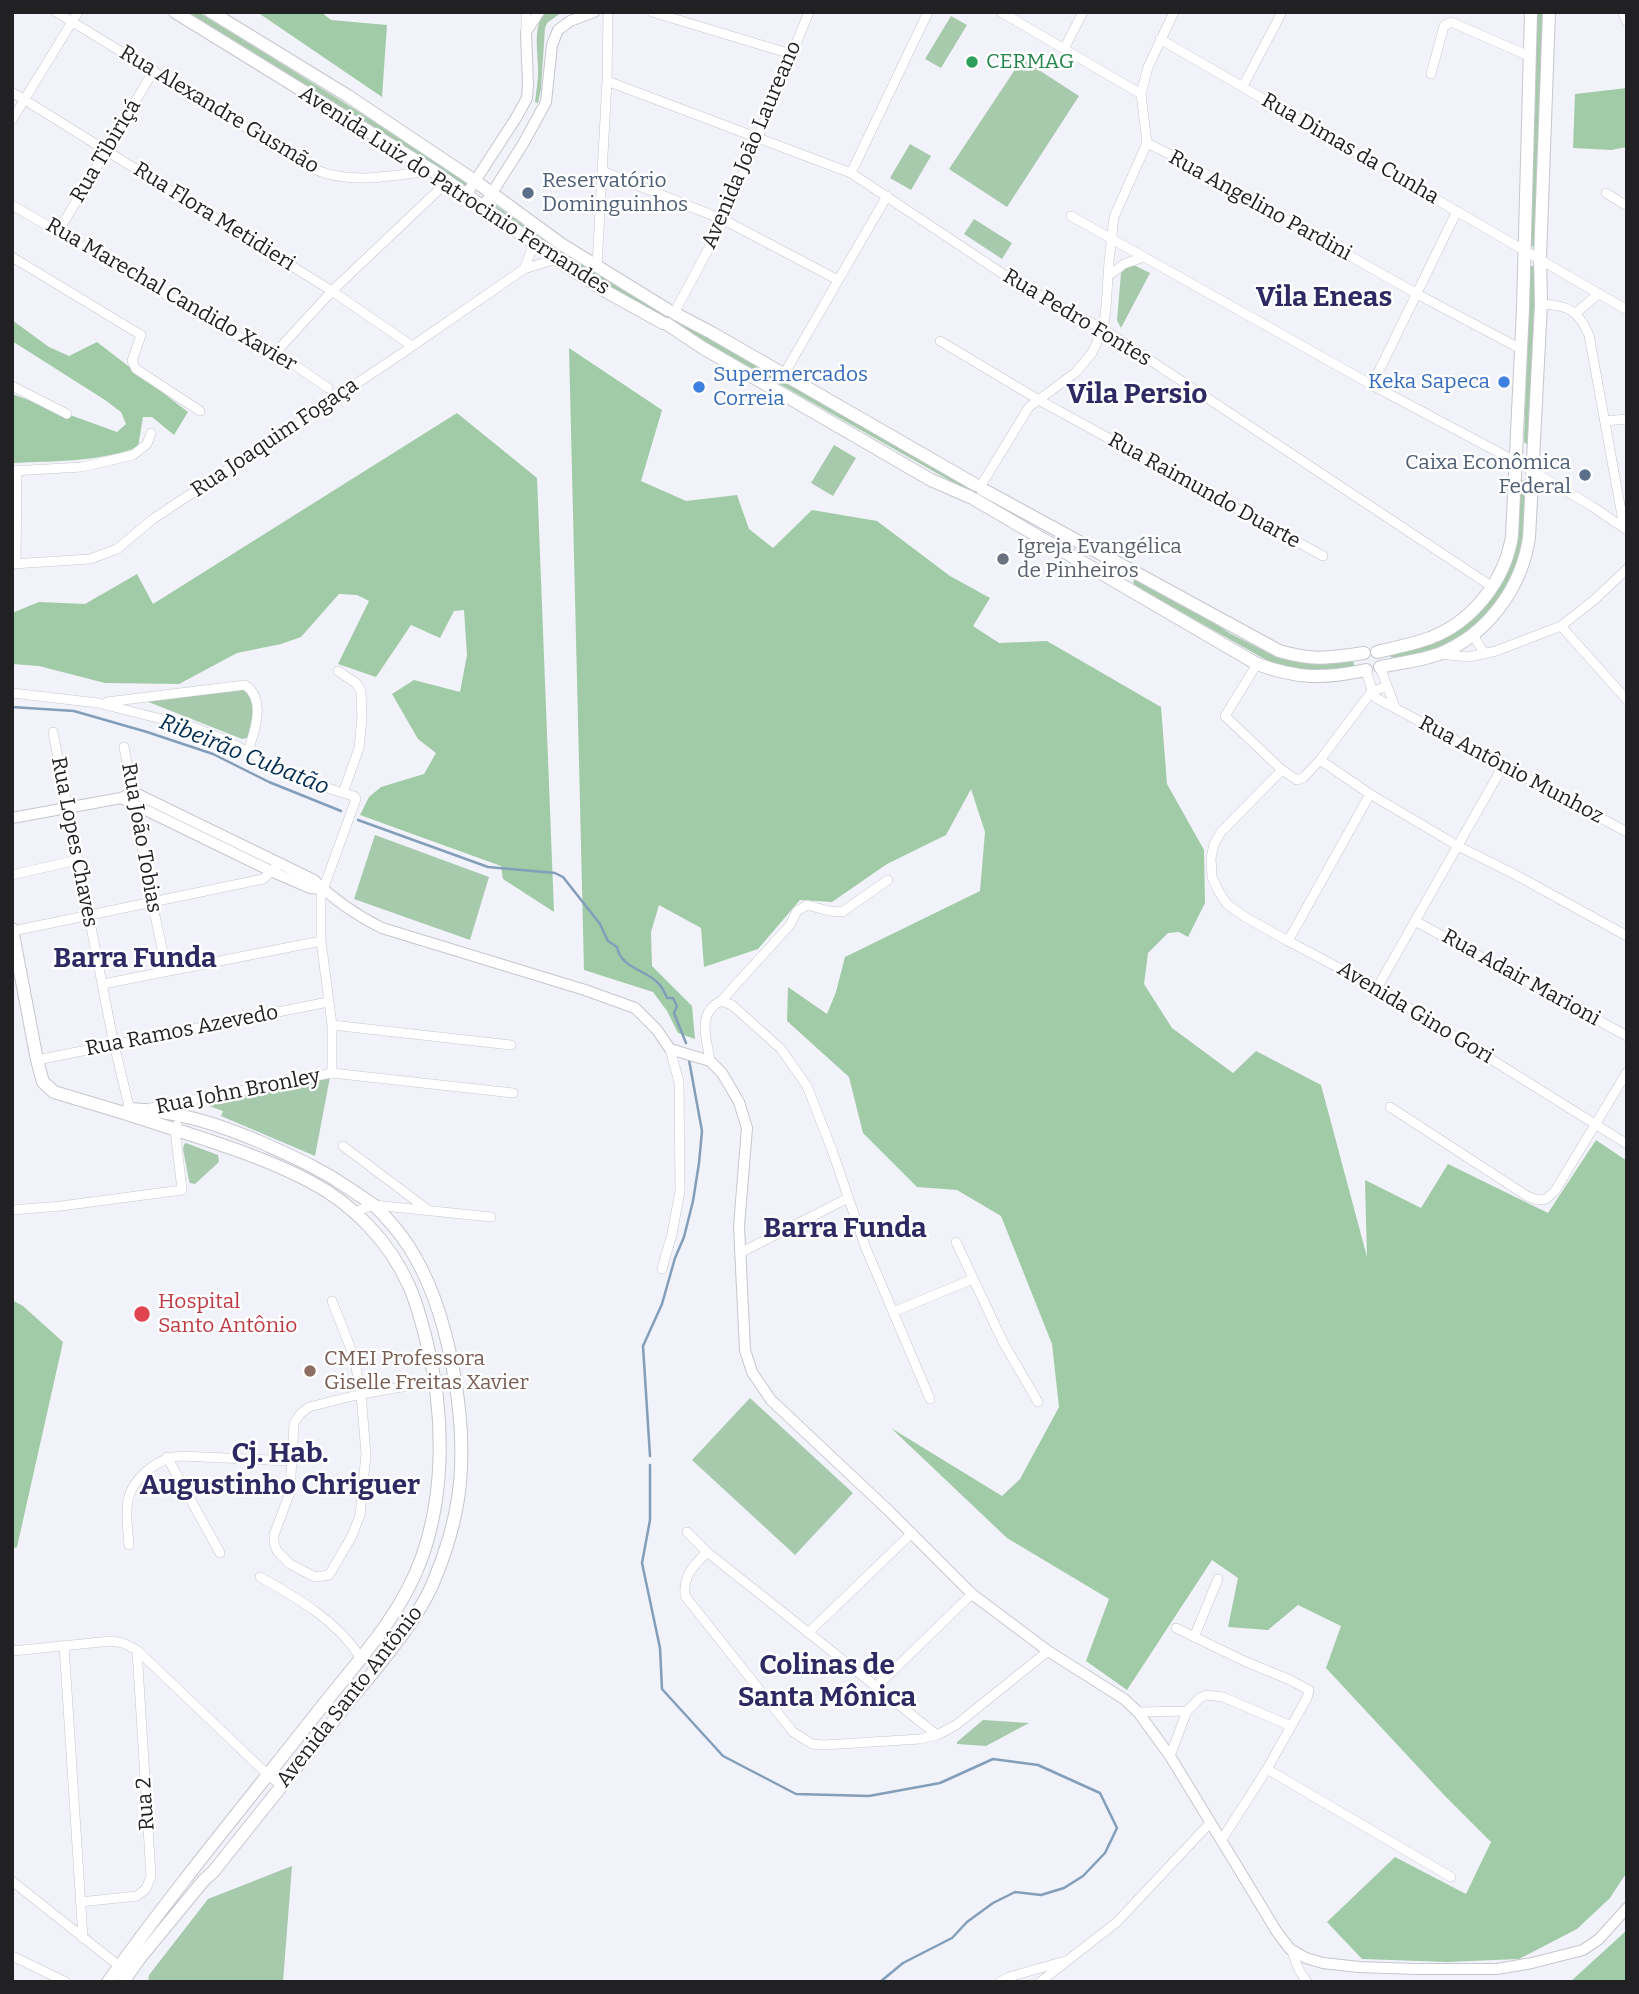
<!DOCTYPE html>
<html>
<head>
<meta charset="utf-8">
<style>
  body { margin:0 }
  #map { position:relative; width:1639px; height:1994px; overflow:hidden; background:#f1f2fa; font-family:Bitter,serif }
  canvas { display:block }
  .frame { position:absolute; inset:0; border:14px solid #212124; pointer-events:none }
</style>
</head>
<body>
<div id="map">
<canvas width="1639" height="1994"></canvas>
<div class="frame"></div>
</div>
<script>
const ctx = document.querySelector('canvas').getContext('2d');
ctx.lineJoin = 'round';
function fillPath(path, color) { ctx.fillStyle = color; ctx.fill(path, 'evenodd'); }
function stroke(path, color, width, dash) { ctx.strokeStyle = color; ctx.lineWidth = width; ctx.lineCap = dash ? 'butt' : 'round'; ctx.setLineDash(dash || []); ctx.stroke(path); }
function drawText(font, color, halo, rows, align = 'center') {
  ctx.font = font + ' Bitter,serif'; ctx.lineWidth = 5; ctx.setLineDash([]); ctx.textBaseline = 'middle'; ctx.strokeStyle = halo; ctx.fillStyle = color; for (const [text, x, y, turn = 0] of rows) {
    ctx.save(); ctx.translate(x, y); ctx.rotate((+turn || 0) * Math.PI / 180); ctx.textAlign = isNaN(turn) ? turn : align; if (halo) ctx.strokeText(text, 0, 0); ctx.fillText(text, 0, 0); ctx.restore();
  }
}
const green = new Path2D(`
  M183,12H199L359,112L470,185L465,191Z
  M546,12H562L547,23L545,28L541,89L538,103L535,102C536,92 538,83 538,73C539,55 531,26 546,12Z
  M1535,12H1543L1537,245L1535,248L1530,245Z
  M951,16L967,25L941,68L925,59Z
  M1022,59L1079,96L1007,207L949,169Z
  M910,144L931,156L911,190L890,178Z
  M495,205L553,246L659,310L660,313H655L555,254L493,207Z
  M974,219L1012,243L1002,259L964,234Z
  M1128,266H1136L1150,273L1121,328L1117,320L1121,273Z
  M1529,266H1536L1528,445L1524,442Z
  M681,323L968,485L966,489L963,488L679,327L678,324Z
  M834,445L856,458L833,496L811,483Z
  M1521,479L1526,482C1526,555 1514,612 1441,646C1427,653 1409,655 1394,658L1389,656V653L1429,642L1501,581L1513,558Z
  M1135,579H1138L1199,613L1231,634L1273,655L1304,663L1353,661L1355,669L1298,671L1270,662L1135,586L1133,582Z
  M240,688C260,696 256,723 247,738L242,739L146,701Z
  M375,835L489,877L470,940L354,899Z
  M330,1077L315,1156L221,1116L223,1111L209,1106L211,1099Z
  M186,1143L218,1155L219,1162L195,1184L190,1183L189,1181L183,1149L184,1144Z
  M750,1398L853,1493L795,1555L692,1460Z
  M983,1720L1029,1723L986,1746L957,1744V1742Z
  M292,1866L283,1982H148L149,1975L208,1899Z`);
const forest = new Path2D(`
  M257,12H321L331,20L387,25L382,97Z
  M1627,88V147L1611,150L1573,148L1575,94Z
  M12,320L49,347L69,356L97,342L188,412L174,435L152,417H143L138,447C98,462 56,461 13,463L12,394L117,432L126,424L121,412L105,400L12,341Z
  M569,348L662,410L641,481L686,501L737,495L749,529L773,548L812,510L877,521L950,576L990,598L973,626L999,643L1047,641L1161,707L1167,784L1204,850L1205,903L1188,937L1179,932L1168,933L1148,953L1144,984L1172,1028L1233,1073L1256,1051L1321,1085L1367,1257L1365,1180L1421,1208L1448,1164L1548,1213L1596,1140L1627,1161V1872L1610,1898L1577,1929L1519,1959L1447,1962L1362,1959L1327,1922L1395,1857L1466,1894L1491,1842L1444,1795L1326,1668L1341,1626L1298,1605L1268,1630L1228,1627L1238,1578L1212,1560L1127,1690L1086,1661L1109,1599L1007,1538L891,1428L1002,1496L1020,1479L1059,1407L1052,1344L1001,1216L957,1190L917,1187L863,1133L849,1077L787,1021L788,987L827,1014L836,992L845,957L980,891L985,832L971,789L946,835L887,864L832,902L800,900L758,949L704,967L701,928L659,905L651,932L652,966L692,1006L695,1039L678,1033L667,1011L653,992L584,970Z
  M457,413L537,478L554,912L503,879L501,866L360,815L369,797L381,787L424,774L436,753L418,739L392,694L414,680L460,692L467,655L464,610L454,611L440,638L411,625L376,677L338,664L369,601L357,595L339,594L301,637L281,644L237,653L179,684L105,683L39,666L12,664V613L39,602L85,604L137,574L153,604Z
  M12,1300L23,1306L63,1342L17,1547L12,1549Z
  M1627,1930V1982H1570Z`);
const stream = new Path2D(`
  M12,707L74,711L147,732L213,754L269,782L341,811
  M358,820L488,867L555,873L563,877L600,924L608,941L617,947C621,968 646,970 658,983C662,987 665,993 667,998H673L677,1006L674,1013L686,1043
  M650,1456L643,1346L662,1304L675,1258L684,1237L693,1201L699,1163L702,1131L689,1060
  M650,1465V1520L642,1563L660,1648L662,1689L723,1756L796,1794L869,1796L940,1783L993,1759L1038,1765L1100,1793L1117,1828L1105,1853L1083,1876L1064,1888L1041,1895L1015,1892L993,1903L967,1922L952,1938L903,1963L880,1982`);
const minor = new Path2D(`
  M56,12L316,170C353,185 393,175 432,171
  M526,12V31
  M652,12L791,54
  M1001,12L1141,94
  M1622,12L1627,22
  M1160,39L1627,310
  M1064,49L1083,12
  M1431,74L1444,26L1451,22L1529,56
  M607,81L851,173L1012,280L1103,329L1491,586
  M1243,86L1282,12
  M12,92L332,291L412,346
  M12,120L78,12
  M1147,143L1181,160L1417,294L1521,349
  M602,171L724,220L838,280
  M851,173L928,12
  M1606,193L1627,206
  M12,205L261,350L276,352L328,388
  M1071,216L1372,385L1515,461L1590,505L1627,530
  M58,232L154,70
  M12,257L141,335L132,361L136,369L200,411
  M597,266L607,81L608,12
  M524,269L534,244
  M1108,276L1124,264L1144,257
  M1541,304C1568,305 1578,310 1589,335L1624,527
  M674,313L724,220L809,12
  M1576,313L1599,293
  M940,341L1039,400L1323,556
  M276,352L332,291L447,182
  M784,374L887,196
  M1372,385L1457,211
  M12,386L67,414
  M1605,421L1627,419
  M12,471L82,467L133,455L147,444L151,433
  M980,487L1029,407L1076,372L1092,353L1103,329L1106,308L1109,261L1114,217L1147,143L1141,94L1148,67L1174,12
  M12,564L90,559L117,549L153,519L395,358L524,269L556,259
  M16,564L17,470
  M1561,626L1627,700
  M1473,635L1484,653
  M1439,654L1469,657L1496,651L1561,626L1594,600L1627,569
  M1257,664L1225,716L1282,770L1297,780L1304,777L1320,760L1372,691L1386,687
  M1380,667L1395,707
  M1366,670L1372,691L1376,698L1627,832
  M12,693L98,703L193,727L225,740L283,770L313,783L343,793
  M107,702L245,685C267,700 254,731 248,752
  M53,732L114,1045L131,1114
  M124,747L152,902L167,971
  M1320,760L1370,794L1458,846L1516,875L1627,936
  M1282,770L1221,832L1214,844L1211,858L1212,877L1219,892L1227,904L1245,917L1288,941L1377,988L1627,1144
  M12,875L77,860
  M1415,921L1627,1036
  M13,931L263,879L276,867
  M1288,941L1370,794
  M103,984L321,941
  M1377,988L1503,766
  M721,1001L790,925L797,911L807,905L829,911L842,912L888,880
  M332,1025L511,1045
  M37,1060L328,1002
  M710,1061C707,1039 696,1013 721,1001L732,1005L781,1049L807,1086L832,1150L865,1246L930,1399
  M332,1073V1025L321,941V895L356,799L354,796L343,793L359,748L362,718L361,691L356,683L338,671
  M1390,1107L1527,1196L1537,1200L1546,1199L1555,1191L1627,1072
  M151,1108L332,1073L513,1093
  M343,1146L427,1209
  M12,1210L61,1206L182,1190L175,1130L177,1125
  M354,1212L374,1205L491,1217
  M956,1242L1003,1342L1038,1402
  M740,1253L848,1198
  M662,1269L672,1234L680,1191L679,1082L670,1049
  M332,1301L354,1357L361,1394L366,1454L360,1515L352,1536L329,1575L315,1577L290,1564L277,1551L274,1543V1535L290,1492L294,1423L301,1413L309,1407L361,1394L454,1378
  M893,1312L973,1279
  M167,1457L220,1553
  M687,1532L707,1552L937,1735
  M129,1545C128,1530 125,1514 128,1500C133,1477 158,1458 180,1456L292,1461
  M707,1552C693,1566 683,1576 685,1596L793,1732L812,1744L824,1745L920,1739L937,1735L956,1725L1048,1651
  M260,1577C299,1599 336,1620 361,1658
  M1176,1628L1244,1661L1288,1679L1309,1690L1307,1698L1267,1769L1221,1841
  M808,1633L912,1533
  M1194,1637L1218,1579
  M64,1645L83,1938
  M12,1651L111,1641L123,1643L137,1650L268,1775L282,1786
  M876,1687L972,1594
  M1138,1712L1187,1711
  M1170,1756L1187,1711L1200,1698L1206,1695L1223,1697L1291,1726
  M1267,1769L1451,1877
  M12,1881L119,1966
  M80,1902L137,1896L146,1889L151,1876L137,1650
  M1291,1949L1299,1970L1307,1982
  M12,1956L66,1982
  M1000,1982L1009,1977L1065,1961
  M1040,1982L1117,1922L1210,1823`);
const tertiary = new Path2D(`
  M466,195L516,118L527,98L528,84L526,32L539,12
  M483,207L523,144L546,102L552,45L558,30L570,21L594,12
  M121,798L273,872L310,888L323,889
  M12,818L121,798L133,792L314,880C335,901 356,915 382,928L585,990L635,1008L657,1030L670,1049L710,1061L722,1073L739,1102L747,1128L739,1226L745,1350L752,1372L771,1400L888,1510L972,1594L1048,1651L1124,1699L1138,1712L1170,1756L1277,1932L1290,1949L1306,1958L1323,1963L1359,1967L1416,1969H1497L1532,1963L1583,1950L1599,1939L1627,1908`);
const secondary = new Path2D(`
  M175,12L433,171L556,259L607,292L663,323
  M211,12L348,96L475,181L561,244L668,310
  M674,313L712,333L976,485
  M667,324L703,348L931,480L970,497
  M982,489L1279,651C1314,661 1329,658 1364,653
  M974,499L1257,664C1298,679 1324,679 1366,670
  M1377,652C1394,648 1413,644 1430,638C1472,622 1505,581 1512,536L1523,309L1531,12
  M1380,667C1399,663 1420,661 1439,654C1487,635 1521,589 1529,538L1541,304L1540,258L1549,12
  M12,929L37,1060L43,1082L54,1092C99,1105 144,1119 189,1134C229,1147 271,1161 309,1181C352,1203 390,1242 409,1286C417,1303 421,1321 426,1339C444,1408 446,1489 422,1557C401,1617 354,1665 316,1714C246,1803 174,1890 108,1982
  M123,1982L139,1959L204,1880L213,1872C259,1815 305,1757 351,1699C378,1666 417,1621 433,1583C445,1555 455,1522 459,1492C468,1419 449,1309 409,1247C400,1233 387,1218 375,1206C368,1201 360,1196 353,1191C323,1170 298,1159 265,1144C221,1125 176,1110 128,1109`);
const markers = [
  [972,62,7,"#2e9e5b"],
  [528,193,7,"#5c6f8a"],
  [1504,382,7,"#3f7fe0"],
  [699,387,7,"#3f7fe0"],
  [1585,475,7,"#5c6f8a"],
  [1003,559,7,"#6b7280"],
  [142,1314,9,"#e0444e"],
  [310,1371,7,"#8d6e63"]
];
const leisureNames = [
  ["CERMAG",986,62]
];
const streetNames = [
  ["Rua Alexandre Gusmão",219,110,31],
  ["Avenida João Laureano",752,145,-67],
  ["Rua Dimas da Cunha",1350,149,30],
  ["Rua Tibiriçá",106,151,-59],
  ["Avenida Luiz do Patrocinio Fernandes",454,191,33],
  ["Rua Angelino Pardini",1260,206,29],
  ["Rua Flora Metidieri",214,217,32],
  ["Rua Marechal Candido Xavier",171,295,30],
  ["Rua Pedro Fontes",1077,318,31],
  ["Rua Joaquim Fogaça",275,438,-34],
  ["Rua Raimundo Duarte",1204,491,29],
  ["Rua Antônio Munhoz",1511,770,28],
  ["Rua João Tobias",141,838,80],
  ["Rua Lopes Chaves",74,842,79],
  ["Rua Adair Marioni",1521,978,29],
  ["Avenida Gino Gori",1415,1013,31],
  ["Rua Ramos Azevedo",182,1031,-11],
  ["Rua John Bronley",238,1092,-11],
  ["Avenida Santo Antônio",350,1697,-52],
  ["Rua 2",146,1804,-94]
];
const serviceNames = [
  ["Reservatório",542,181],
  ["Dominguinhos",542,205],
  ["Caixa Econômica",1571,463,"right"],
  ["Federal",1571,487,"right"]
];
const shopNames = [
  ["Supermercados",713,375],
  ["Correia",713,399],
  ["Keka Sapeca",1490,382,"right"]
];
const worshipNames = [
  ["Igreja Evangélica",1017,547],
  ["de Pinheiros",1017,571]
];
const healthNames = [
  ["Hospital",158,1302],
  ["Santo Antônio",158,1326]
];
const educationNames = [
  ["CMEI Professora",324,1359],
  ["Giselle Freitas Xavier",324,1383]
];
const waterNames = [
  ["Ribeirão Cubatão",244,755,22]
];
const districtNames = [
  ["Vila Eneas",1324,298],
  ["Vila Persio",1137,395],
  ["Barra Funda",135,959],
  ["Barra Funda",845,1229],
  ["Cj. Hab.",280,1454],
  ["Augustinho Chriguer",280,1486],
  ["Colinas de",827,1666],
  ["Santa Mônica",827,1698]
];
fillPath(green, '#a6caab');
fillPath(forest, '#a1cba6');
stroke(stream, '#839eba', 2.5);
stroke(minor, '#c6c7ce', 10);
stroke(tertiary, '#c6c7ce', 12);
stroke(secondary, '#c6c7ce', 14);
stroke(minor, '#fff', 9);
stroke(tertiary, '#fff', 10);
stroke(secondary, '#fff', 12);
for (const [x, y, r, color] of markers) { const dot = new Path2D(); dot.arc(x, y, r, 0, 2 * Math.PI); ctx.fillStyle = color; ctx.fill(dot); stroke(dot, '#fff', 2.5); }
drawText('21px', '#27864d', '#fff', leisureNames, 'left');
drawText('21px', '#212124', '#fff', streetNames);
drawText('21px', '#4e5e75', '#fff', serviceNames, 'left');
drawText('21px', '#366cbe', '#fff', shopNames, 'left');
drawText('21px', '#5b616d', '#fff', worshipNames, 'left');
drawText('21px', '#be3a42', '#fff', healthNames, 'left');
drawText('21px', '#785e54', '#fff', educationNames, 'left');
drawText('italic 23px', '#032e51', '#fff', waterNames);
drawText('bold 28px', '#2e2863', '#fff', districtNames);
</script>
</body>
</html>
